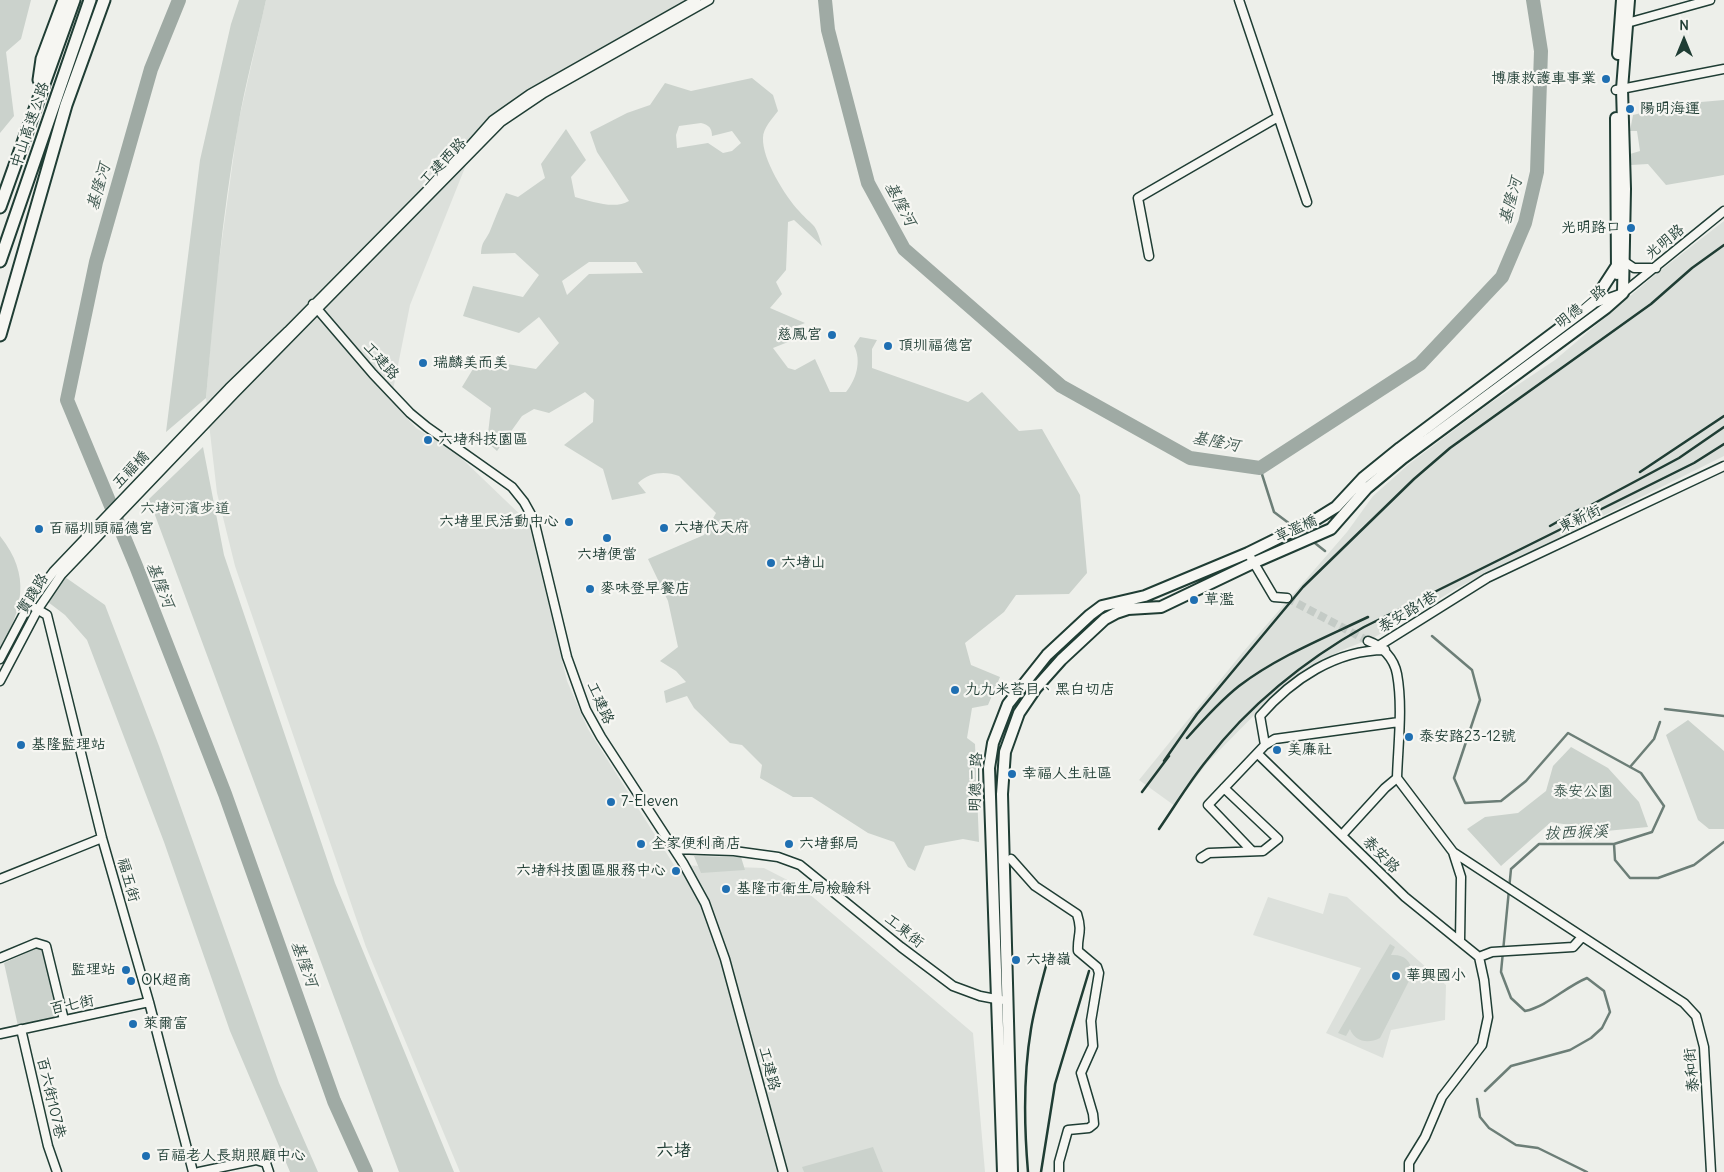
<!DOCTYPE html>
<html>
<head>
<meta charset="utf-8">
<style>
  body { margin:0 }
  #map { position:relative; width:1724px; height:1172px; overflow:hidden; background:#edefea; font-family:Delius,sans-serif }
  canvas { display:block }
  .north { position:absolute; left:1659px; top:15px; width:50px; height:50px; -webkit-text-stroke:4px #f6f6f2; paint-order:stroke; rotate:0deg; font-size:14px; font-weight:700; line-height:20px; text-align:center; color:#1f3d34 }
  .north::after { content:''; display:block; margin:auto; width:18px; height:22px; background:#1f3d34; clip-path:polygon(50% 0,100% 100%,50% 72%,0 100%) }
</style>
</head>
<body>
<div id="map">
<canvas width="1724" height="1172"></canvas>
<div class="north">N</div>
</div>
<script>
const ctx = document.querySelector('canvas').getContext('2d');
ctx.lineJoin = 'round';
function fillPath(path, color) { ctx.fillStyle = color; ctx.fill(path, 'evenodd'); }
function stroke(path, color, width, dash) { ctx.strokeStyle = color; ctx.lineWidth = width; ctx.lineCap = dash ? 'butt' : 'round'; ctx.setLineDash(dash || []); ctx.stroke(path); }
function drawText(font, color, halo, rows, align = 'center') {
  ctx.font = font + ' Delius,"LXGW WenKai TC",sans-serif'; ctx.lineWidth = 4.5; ctx.setLineDash([]); ctx.textBaseline = 'middle'; ctx.strokeStyle = halo; ctx.fillStyle = color; for (const [text, x, y, turn = 0] of rows) {
    ctx.save(); ctx.translate(x, y); ctx.rotate((+turn || 0) * Math.PI / 180); ctx.textAlign = isNaN(turn) ? turn : align; if (halo) ctx.strokeText(text, 0, 0); ctx.fillText(text, 0, 0); ctx.restore();
  }
}
const built = new Path2D(`
  M266,0H693L537,85L482,125L410,305L391,400L416,428L456,453L529,523L567,681L588,729L674,865L764,868L801,887L973,1033L985,1172H460L366,947L235,566L217,493L206,398L215,290L238,124Z
  M1724,221V456L1459,587L1375,637L1340,651L1270,699L1207,763L1175,806L1139,780L1243,652L1347,532L1373,496L1409,464L1486,406L1555,360L1656,274Z
  M1329,893L1347,897L1446,985L1445,1020L1391,1030L1383,1058L1326,1033L1361,968L1253,935L1268,897L1323,914Z`);
const green = new Path2D(`
  M0,0H31L21,39L6,52L14,116L0,133Z
  M239,0H266C257,42 245,84 238,126C222,216 214,307 206,398L166,432L200,160L231,24Z
  M752,78L773,95L778,111C772,119 763,128 763,138C762,159 785,196 799,211C814,228 815,221 822,246L794,220L788,222L786,270L776,282L782,294L770,308L805,323L787,330L793,340L773,348L788,368L795,370L815,359L830,392H846C856,380 862,361 854,346L860,337L877,340L872,349V368L968,402L982,392L1019,431L1042,429L1080,495L1087,573L1069,594L1016,595L1004,612L965,643L971,665L1000,677L988,705L972,708L967,738L975,744L979,842L963,839L925,846L915,871L908,867L894,842L868,833L812,797H793L760,778L762,765L742,745L730,743L694,708L687,696L666,703L664,691L686,682L676,671L660,661L678,647L668,601L648,559L704,535L716,513L679,476C665,471 650,472 638,483L646,493L612,500L603,469L564,445L593,422L594,400L585,392L549,413L534,409L522,416L497,451L487,442L491,408L462,387L479,359L536,369L559,343L539,317L519,333L463,316L473,286L523,297L539,275L515,253L481,254C482,240 485,242 490,231C495,218 500,206 506,193L518,197L545,178L541,164L566,129L586,160L571,177L575,197C591,201 614,210 629,201L597,152L590,132L627,113L650,105L665,83L691,91ZM701,123C709,125 712,128 712,136L732,131L741,143L732,151L723,153L708,143L677,148L676,135L679,126ZM589,262H636L643,273L589,274L567,295L562,281Z
  M1724,100V175L1666,185L1648,164L1631,165L1630,154L1640,151L1637,131H1630L1633,115L1678,104Z
  M203,447L224,555L335,883L454,1172H399L149,499Z
  M0,536C32,576 22,609 0,650Z
  M65,577L105,605L159,746L279,1083L318,1172H290L230,1031L164,842L87,640L65,615L48,602Z
  M1688,720L1724,751V829H1709L1698,820L1666,735Z
  M1571,747L1608,768L1639,802L1648,827L1606,831L1551,822L1501,866L1467,829L1485,817L1518,813L1546,791L1553,766Z
  M694,856L741,857L745,870L701,873Z
  M1390,944L1395,947L1391,955C1404,954 1410,960 1413,973L1380,1038C1368,1044 1355,1042 1350,1029L1346,1036L1338,1033Z
  M42,946L60,1016L18,1026L4,963Z
  M873,1147L883,1172H804L802,1167Z`);
const stream = new Path2D(`
  M1260,468L1274,512L1294,527
  M1311,540L1325,551
  M1432,636L1472,670L1480,700L1454,778L1465,803L1501,801L1526,781L1568,733L1641,773L1664,806L1652,832L1614,844H1539L1511,869L1501,972L1511,998L1525,1011C1548,1006 1565,987 1587,978L1604,991L1610,1012L1602,1028L1591,1038L1570,1050L1511,1066L1485,1091
  M1665,709L1724,716
  M1630,767L1654,739L1660,722
  M1614,844L1615,860L1630,878H1658L1694,865L1724,842
  M1477,1099L1480,1117L1489,1128L1516,1145L1538,1148L1587,1172`);
const river = new Path2D(`
  M179,0L151,69L96,262L67,400L136,566L225,794L334,1101L366,1172
  M825,0L828,30L868,183L904,249L1061,386L1190,458L1260,468L1420,364L1502,277L1525,223L1537,172L1541,51L1533,0`);
const minorTunnel = new Path2D(`
  M1287,598L1368,641`);
const minor = new Path2D(`
  M1239,0L1307,202
  M1627,23L1710,0
  M1616,90L1724,69
  M1149,256L1138,198L1278,117
  M1625,262L1634,268H1656
  M313,304L373,374L410,413L427,427L512,487L524,502L534,520L567,657L586,710L601,737L683,863L705,903L725,959L783,1172
  M1592,304L1623,293L1724,211
  M1248,553L1274,597L1287,598
  M35,608L47,615L102,838L149,1002L193,1172
  M1380,645L1487,578L1724,466
  M0,659L28,606L54,571L229,388L288,331L462,155L493,120L530,94L696,0
  M0,681L38,609L61,575L235,393L501,122L544,93L709,0
  M1265,745L1260,716C1292,679 1336,650 1385,650
  M1258,754L1405,897L1479,957L1484,980L1488,1017L1482,1045L1442,1097L1425,1137L1409,1163V1172
  M1397,778L1453,852L1684,1003L1696,1016L1704,1047L1711,1172
  M1342,835L1385,788L1397,778C1398,745 1403,707 1397,674C1394,658 1382,646 1368,641
  M674,849L734,851L778,857L800,865L901,947L953,986L980,996L1001,1000
  M1252,851L1208,805L1265,745L1275,739L1399,722
  M1453,852L1461,877L1460,941
  M1201,858L1209,853L1263,851L1278,839L1224,788
  M1011,859L1035,886L1077,914C1083,933 1077,935 1078,951L1097,967L1099,973L1091,1021L1093,1046L1081,1073L1093,1114L1094,1124L1089,1128L1068,1130L1059,1162V1172
  M0,879L102,838
  M1479,957L1492,952L1573,947L1582,937
  M0,958L36,943L46,946L64,1020
  M21,1029L48,1146L57,1172
  M0,1034L149,1002
  M199,1172L256,1160L266,1163L269,1172`);
const major = new Path2D(`
  M1618,54L1622,0
  M1616,118L1617,274
  M1003,1172L989,768L993,743L1008,704L1047,655L1090,615L1102,606L1145,596L1248,553L1315,520L1336,507L1363,478L1400,448L1592,304L1616,267
  M1012,1172L1002,794L1005,752L1019,713L1036,688L1061,660L1105,619L1116,613L1128,609L1161,607L1253,563L1331,529L1367,488L1403,458L1606,308L1623,293L1625,189L1622,89L1629,0`);
const highway = new Path2D(`
  M39,80L42,59L64,0
  M0,207L74,0
  M0,261L90,0
  M0,335L66,105L104,0`);
const rail = new Path2D(`
  M1640,472L1724,416
  M1576,513L1679,458L1724,427
  M1550,526L1580,509
  M1187,738C1203,720 1220,701 1239,686C1277,657 1324,638 1368,617
  M1164,761L1197,714L1303,587L1414,479L1450,448L1651,304L1692,268L1724,245
  M1142,792L1169,756
  M1159,829C1175,806 1189,782 1207,760C1248,706 1305,660 1364,627L1694,463L1724,444
  M1028,1172C1024,1125 1023,1077 1031,1029C1035,1004 1043,979 1049,954
  M1041,1172L1055,1084L1089,971`);
const markers = [
  [1606,79,5,"#1f6fb2"],
  [1630,109,5,"#1f6fb2"],
  [1631,228,5,"#1f6fb2"],
  [832,335,5,"#1f6fb2"],
  [888,346,5,"#1f6fb2"],
  [423,363,5,"#1f6fb2"],
  [428,440,5,"#1f6fb2"],
  [569,522,5,"#1f6fb2"],
  [664,528,5,"#1f6fb2"],
  [39,529,5,"#1f6fb2"],
  [607,538,5,"#1f6fb2"],
  [771,563,5,"#1f6fb2"],
  [590,589,5,"#1f6fb2"],
  [1194,600,5,"#1f6fb2"],
  [955,690,5,"#1f6fb2"],
  [1409,737,5,"#1f6fb2"],
  [21,745,5,"#1f6fb2"],
  [1277,750,5,"#1f6fb2"],
  [1012,774,5,"#1f6fb2"],
  [611,802,5,"#1f6fb2"],
  [641,844,5,"#1f6fb2"],
  [789,844,5,"#1f6fb2"],
  [676,871,5,"#1f6fb2"],
  [726,889,5,"#1f6fb2"],
  [1016,960,5,"#1f6fb2"],
  [126,970,5,"#1f6fb2"],
  [1396,976,5,"#1f6fb2"],
  [131,981,5,"#1f6fb2"],
  [133,1024,5,"#1f6fb2"],
  [146,1156,5,"#1f6fb2"]
];
const poiNames = [
  ["博康救護車事業",1596,79,"right"],
  ["陽明海運",1640,109],
  ["光明路口",1621,228,"right"],
  ["慈鳳宮",822,335,"right"],
  ["頂圳福德宮",898,346],
  ["瑞麟美而美",433,363],
  ["六堵科技園區",438,440],
  ["六堵里民活動中心",559,522,"right"],
  ["六堵代天府",674,528],
  ["百福圳頭福德宮",49,529],
  ["六堵便當",607,555,"center"],
  ["六堵山",781,563],
  ["麥味登早餐店",600,589],
  ["草濫",1204,600],
  ["九九米苔目、黑白切店",965,690],
  ["泰安路23-12號",1419,737],
  ["基隆監理站",31,745],
  ["美廉社",1287,750],
  ["幸福人生社區",1022,774],
  ["7-Eleven",621,802],
  ["全家便利商店",651,844],
  ["六堵郵局",799,844],
  ["六堵科技園區服務中心",666,871,"right"],
  ["基隆市衛生局檢驗科",736,889],
  ["六堵嶺",1026,960],
  ["監理站",116,970,"right"],
  ["華興國小",1406,976],
  ["OK超商",141,981],
  ["萊爾富",143,1024],
  ["百福老人長期照顧中心",156,1156]
];
const streetNames = [
  ["中山高速公路",30,125,-71],
  ["工建西路",443,162,-46],
  ["光明路",1665,242,-39],
  ["明德一路",1581,307,-38],
  ["工建路",381,361,48],
  ["五福橋",131,470,-46],
  ["東新街",1580,519,-25],
  ["草濫橋",1296,529,-24],
  ["實踐路",33,594,-58],
  ["泰安路1巷",1408,612,-31],
  ["工建路",600,703,66],
  ["明德二路",976,782,-88],
  ["泰安路",1381,855,45],
  ["福五街",128,880,74],
  ["工東街",904,931,38],
  ["百七街",72,1005,-12],
  ["工建路",769,1069,75],
  ["泰和街",1692,1070,-95],
  ["百六街107巷",51,1098,77]
];
const parkNames = [
  ["六堵河濱步道",185,509],
  ["泰安公園",1583,792]
];
const waterNames = [
  ["基隆河",99,187,-74],
  ["基隆河",1511,201,-75],
  ["基隆河",900,204,62],
  ["基隆河",1216,442,11],
  ["基隆河",160,585,68],
  ["拔西猴溪",1576,833,-2],
  ["基隆河",304,964,70]
];
const quarterNames = [
  ["六堵",674,1151]
];
fillPath(built, '#dce0db');
fillPath(green, '#cbd2cc');
stroke(stream, '#6c7e77', 2.5);
stroke(river, '#9faaa4', 14);
stroke(minorTunnel, '#c4cbc6', 8, [8, 4]);
stroke(minor, '#1f3d34', 11);
stroke(major, '#1f3d34', 14);
stroke(highway, '#1f3d34', 15);
stroke(minor, '#f6f6f2', 8);
stroke(major, '#f6f6f2', 10);
stroke(highway, '#f6f6f2', 11);
stroke(rail, '#1f3d34', 2.5);
for (const [x, y, r, color] of markers) { const dot = new Path2D(); dot.arc(x, y, r, 0, 2 * Math.PI); ctx.fillStyle = color; ctx.fill(dot); stroke(dot, '#f6f6f2', 2); }
drawText('15px', '#1f3d34', '#f6f6f2', poiNames, 'left');
drawText('15px', '#1f3d34', '#f6f6f2', streetNames);
drawText('15px', '#415b52', '#f6f6f2', parkNames);
drawText('italic 16px', '#3f5850', '#f6f6f2', waterNames);
drawText('18px', '#1f3d34', '#f6f6f2', quarterNames);
</script>
</body>
</html>
